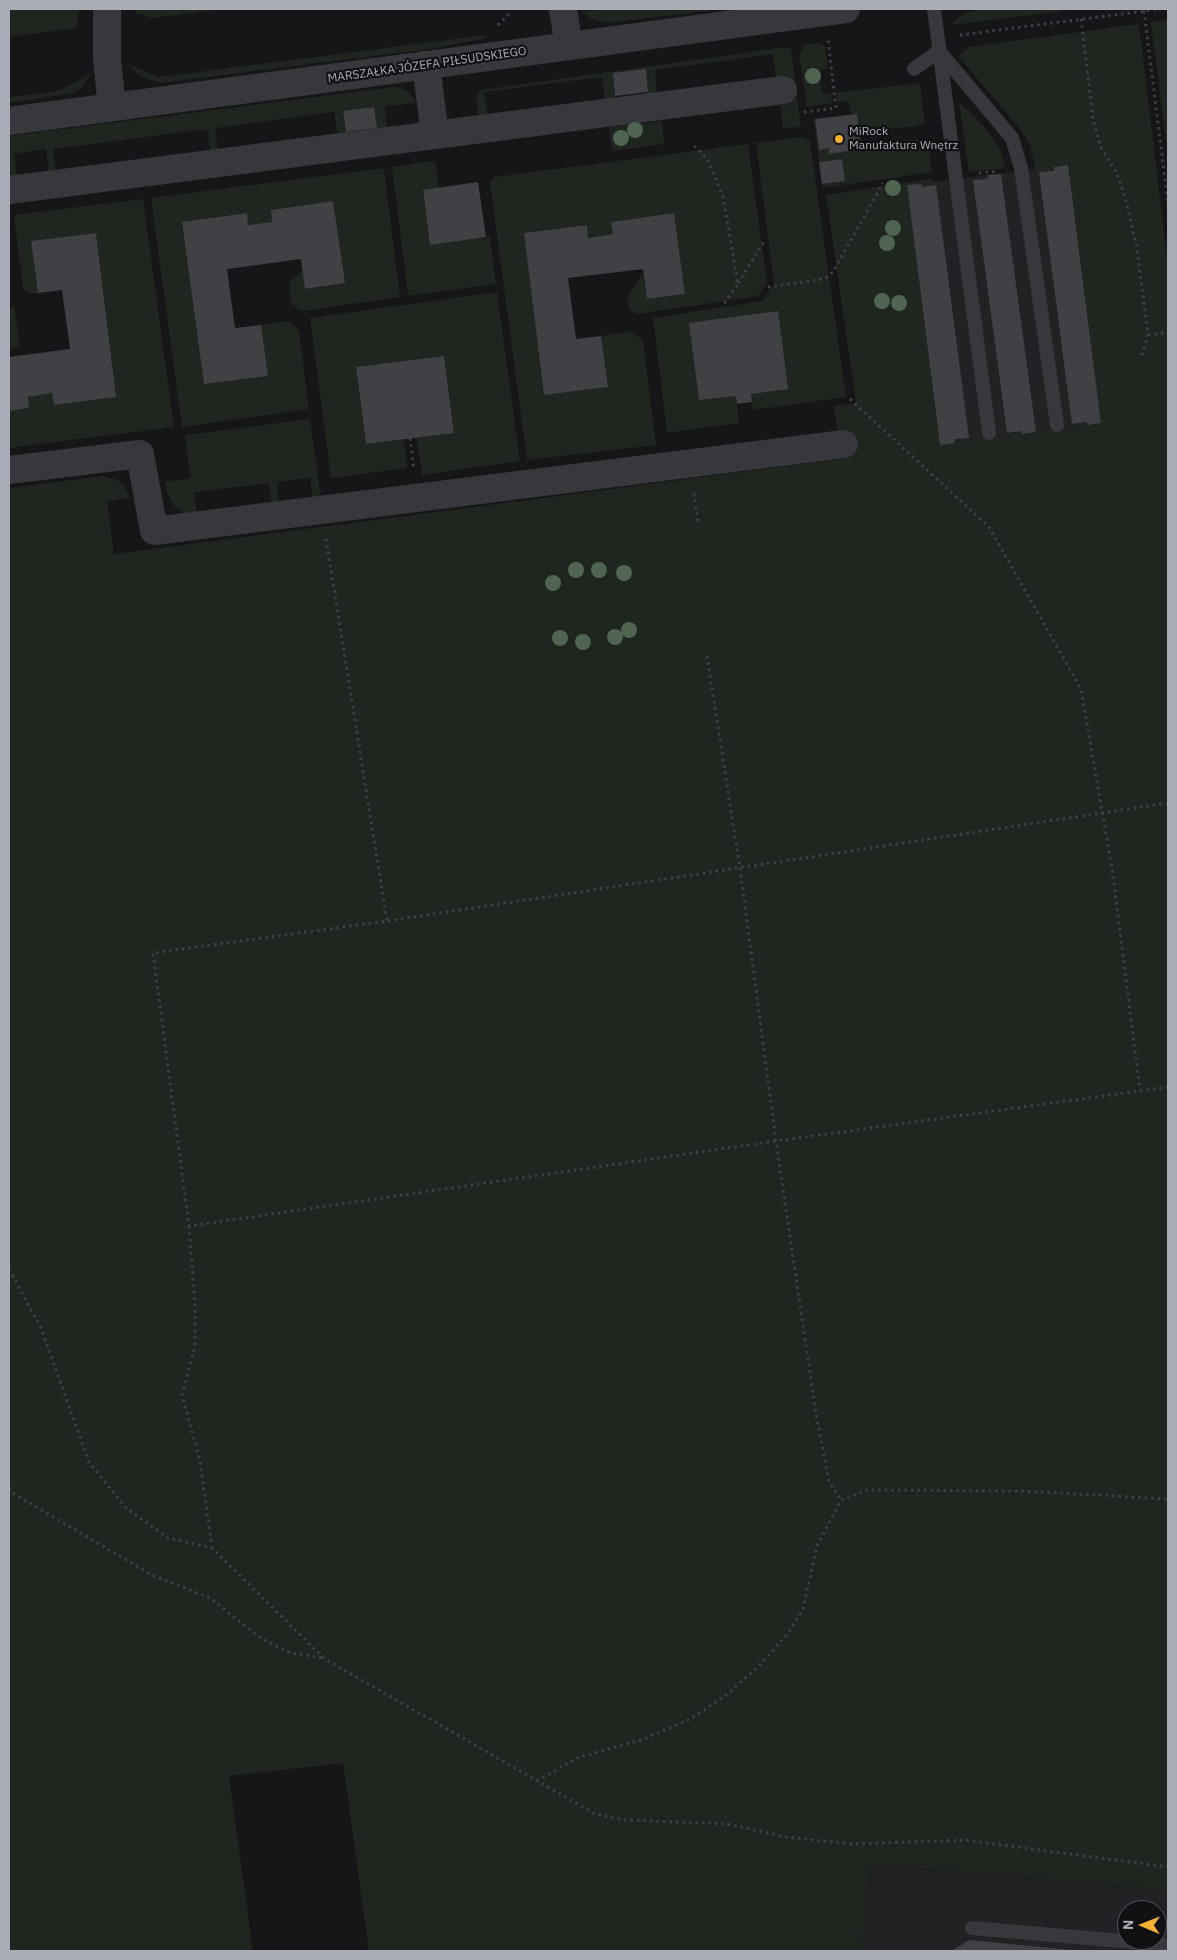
<!DOCTYPE html>
<html>
<head>
<meta charset="utf-8">
<style>
  body { margin:0 }
  #map { position:relative; width:1177px; height:1960px; overflow:hidden; background:#161618; font-family:"IBM Plex Sans",sans-serif }
  canvas { display:block }
  .frame { position:absolute; inset:0; border:10px solid #a8adb8; pointer-events:none }
  .north { position:absolute; left:1117px; top:1900px; width:50px; height:50px; box-sizing:border-box; background:#111113; border:1px solid #4d4f55; border-radius:50%; rotate:271deg; font-size:14px; font-weight:700; line-height:20px; text-align:center; color:#a8adb8 }
  .north::after { content:''; display:block; margin:auto; width:18px; height:22px; background:#f2b134; clip-path:polygon(50% 0,100% 100%,50% 72%,0 100%) }
</style>
</head>
<body>
<div id="map">
<canvas width="1177" height="1960"></canvas>
<div class="frame"></div>
<div class="north">N</div>
</div>
<script>
const ctx = document.querySelector('canvas').getContext('2d');
ctx.lineJoin = 'round';
function fillPath(path, color) { ctx.fillStyle = color; ctx.fill(path, 'evenodd'); }
function stroke(path, color, width, dash) { ctx.strokeStyle = color; ctx.lineWidth = width; ctx.lineCap = dash ? 'butt' : 'round'; ctx.setLineDash(dash || []); ctx.stroke(path); }
function drawText(font, color, halo, rows, align = 'center') {
  ctx.font = font + ' "IBM Plex Sans",sans-serif'; ctx.lineWidth = 4.5; ctx.setLineDash([]); ctx.textBaseline = 'middle'; ctx.strokeStyle = halo; ctx.fillStyle = color; for (const [text, x, y, turn = 0] of rows) {
    ctx.save(); ctx.translate(x, y); ctx.rotate((+turn || 0) * Math.PI / 180); ctx.textAlign = isNaN(turn) ? turn : align; if (halo) ctx.strokeText(text, 0, 0); ctx.fillText(text, 0, 0); ctx.restore();
  }
}
const built = new Path2D(`
  M1068,165L1101,423L940,445L907,185Z
  M869,1864L1168,1890V1951H861ZM1127,1910H1157V1940H1127Z`);
const green = new Path2D(`
  M9,9H79L76,28L9,37Z
  M136,9H223L152,18L136,13Z
  M603,9H724L606,23L592,19L582,12Z
  M984,9H1077L952,25C959,14 972,10 984,9Z
  M1168,20V157L1151,22Z
  M1139,24L1168,266V1890L870,1864L861,1951H369L343,1763L229,1776L253,1951H9V488L102,476C119,479 124,481 130,498L107,501L114,554L849,458L847,430L837,431L834,406L856,403L826,195L931,179L936,185L922,187L921,184L907,186L940,444L1101,423L1068,166L1054,167V171L1039,172L1036,170L1030,145L1021,130L958,56L969,47Z
  M485,35L486,38L437,48L162,83C149,81 137,77 130,65L159,77Z
  M819,43L825,46L828,69L819,70L822,94L831,93L832,103L807,107L799,53L806,44Z
  M787,47L791,49L801,127L783,128L780,105H788L784,76H776L773,54L655,70L657,92L648,94L646,70L613,73L615,98L605,100L602,77L484,92L487,115L478,117L476,95L481,90Z
  M92,73L81,88L73,93L9,103V97L59,91Z
  M920,83L925,125L860,132L857,114L851,115L849,101L838,102L836,93Z
  M394,87C405,88 411,92 416,103L385,106L387,128L377,129L374,107L343,111L346,134L338,135L334,112L215,128L218,151L211,152L207,129L53,149L56,172L49,173L46,149L14,154L17,177L9,178V136Z
  M959,102C977,120 1003,141 1005,168L969,172Z
  M814,119H815L819,149L829,148V153L848,151V146L921,139L928,143L932,172L822,188V184L845,181L842,159L819,162Z
  M662,121L664,144L612,151L609,127Z
  M804,137L810,142L846,397L753,410L751,394L689,324L699,400L736,396L739,423L667,433L653,318L763,301L774,284L756,143Z
  M748,144L767,283L758,296L637,314L629,310L627,297L643,274L647,299L685,294L674,213L611,222L613,234L588,238L587,225L524,233L544,395L608,387L601,336L631,331L643,340L656,445L527,460L490,183L494,177Z
  M435,161L439,188L423,190L430,244L490,237L496,284L408,296L392,167Z
  M384,168L400,297L301,311L291,303L289,283L303,270L306,289L344,283L333,201L271,210L272,222L248,225L246,213L182,222L204,384L267,376L261,325L290,321L299,331L309,409L182,427L151,198Z
  M143,199L174,427L9,448V411L29,408L28,397L52,393L54,405L116,397L96,233L31,241L38,293H28L23,289L14,215Z
  M497,292L520,461L422,475L417,438L454,432L444,356L356,367L366,444L404,439L407,468L331,478L310,318Z
  M14,306L20,347L9,349V307Z
  M310,419L321,499L313,500L310,478L277,482L279,505L272,506L269,483L194,492L197,515C176,515 168,500 165,482L190,478L185,435Z`);
const building = new Path2D(`
  M646,69L648,92L615,96L613,73Z
  M374,107L377,128L346,132L343,111Z
  M857,114L861,145L848,146V151L829,154V148L819,150L815,119Z
  M842,159L845,181L822,184L819,162Z
  M1068,165L1101,423L1087,425V422L1072,424L1039,172L1054,171V167Z
  M1001,174L1036,432L1022,434L1021,431L1007,433L973,180L988,179L987,175Z
  M478,182L486,237L430,245L423,190Z
  M921,184L922,187L936,185L969,438L955,439V443L940,445L907,185Z
  M333,201L345,283L305,289L301,259L227,269L235,328L261,325L268,376L204,384L182,222L247,213L248,225L272,222L271,210Z
  M674,213L685,294L647,299L643,269L568,278L576,339L601,336L608,387L544,395L524,233L587,225L588,238L613,234L611,222Z
  M96,233L116,397L54,405L52,393L28,397L29,408L9,411V357L70,349L62,290L38,293L31,241Z
  M778,311L788,389L751,394L752,402L737,404L736,396L699,400L689,323Z
  M444,356L454,433L366,444L356,367Z
  M969,1940L1072,1950V1951H952Z`);
const path = new Path2D(`
  M1144,11L1168,203
  M1081,19L1093,119L1101,148L1117,173L1126,201L1137,248L1148,335L1141,358
  M498,25L509,14L508,9
  M960,35L1160,9
  M804,112L836,108L828,40
  M694,146L707,158L723,197L738,284L724,304
  M979,173L998,171
  M738,283L765,240
  M768,287L824,279L833,272L883,183
  M1148,335L1168,332
  M850,399L989,527L1081,689L1113,875L1140,1090
  M410,438L414,470
  M694,493L698,522
  M326,539L387,921
  M707,656L740,868L776,1141L816,1414L829,1481L841,1500
  M1168,803L387,921L153,953L189,1226L776,1141L1168,1087
  M189,1226L195,1304V1346L182,1395L200,1461L212,1548
  M9,1269L41,1328L89,1462L127,1509L168,1538L212,1548L325,1659L595,1814L625,1820L727,1824L786,1837L852,1844L964,1840L1168,1867
  M9,1488L11,1492L150,1574L210,1598L259,1637L290,1653L323,1658
  M537,1781L577,1758L644,1739L690,1719L725,1696L760,1665L789,1632L803,1609L817,1546L841,1500L868,1490L1023,1491L1168,1499`);
const service = new Path2D(`
  M934,9L989,433
  M914,69L939,51L1012,138L1021,168L1057,425
  M972,1928L1168,1945`);
const minor = new Path2D(`
  M107,9V59L112,107
  M563,9L569,46
  M426,65L435,135
  M9,190L783,90
  M9,470L140,454L154,531L844,444`);
const tertiary = new Path2D(`
  M9,121L846,9`);
const trees = [
  [813,76],
  [635,130],
  [621,138],
  [893,188],
  [893,228],
  [887,243],
  [882,301],
  [899,303],
  [576,570],
  [599,570],
  [624,573],
  [553,583],
  [629,630],
  [615,637],
  [560,638],
  [583,642]
];
const markers = [
  [839,139,5,"#f2b134"]
];
const streetNames = [
  ["MARSZAŁKA JÓZEFA PIŁSUDSKIEGO",427,65,-8]
];
const poiNames = [
  ["MiRock",849,132],
  ["Manufaktura Wnętrz",849,146]
];
fillPath(built, '#222225');
fillPath(green, '#1e261f');
fillPath(building, '#404145');
stroke(path, '#3d3f44', 3, [2.5, 4]);
stroke(service, '#37383d', 14);
stroke(minor, '#37383d', 28);
stroke(tertiary, '#37383d', 28);
ctx.fillStyle = '#506452';
for (const [x, y] of trees) { ctx.beginPath(); ctx.arc(x, y, 8, 0, 2 * Math.PI); ctx.fill(); }
for (const [x, y, r, color] of markers) { const dot = new Path2D(); dot.arc(x, y, r, 0, 2 * Math.PI); ctx.fillStyle = color; ctx.fill(dot); stroke(dot, '#111113', 2); }
drawText('12px', '#a8adb8', '#111113', streetNames);
drawText('12px', '#a8adb8', '#111113', poiNames, 'left');
</script>
</body>
</html>
